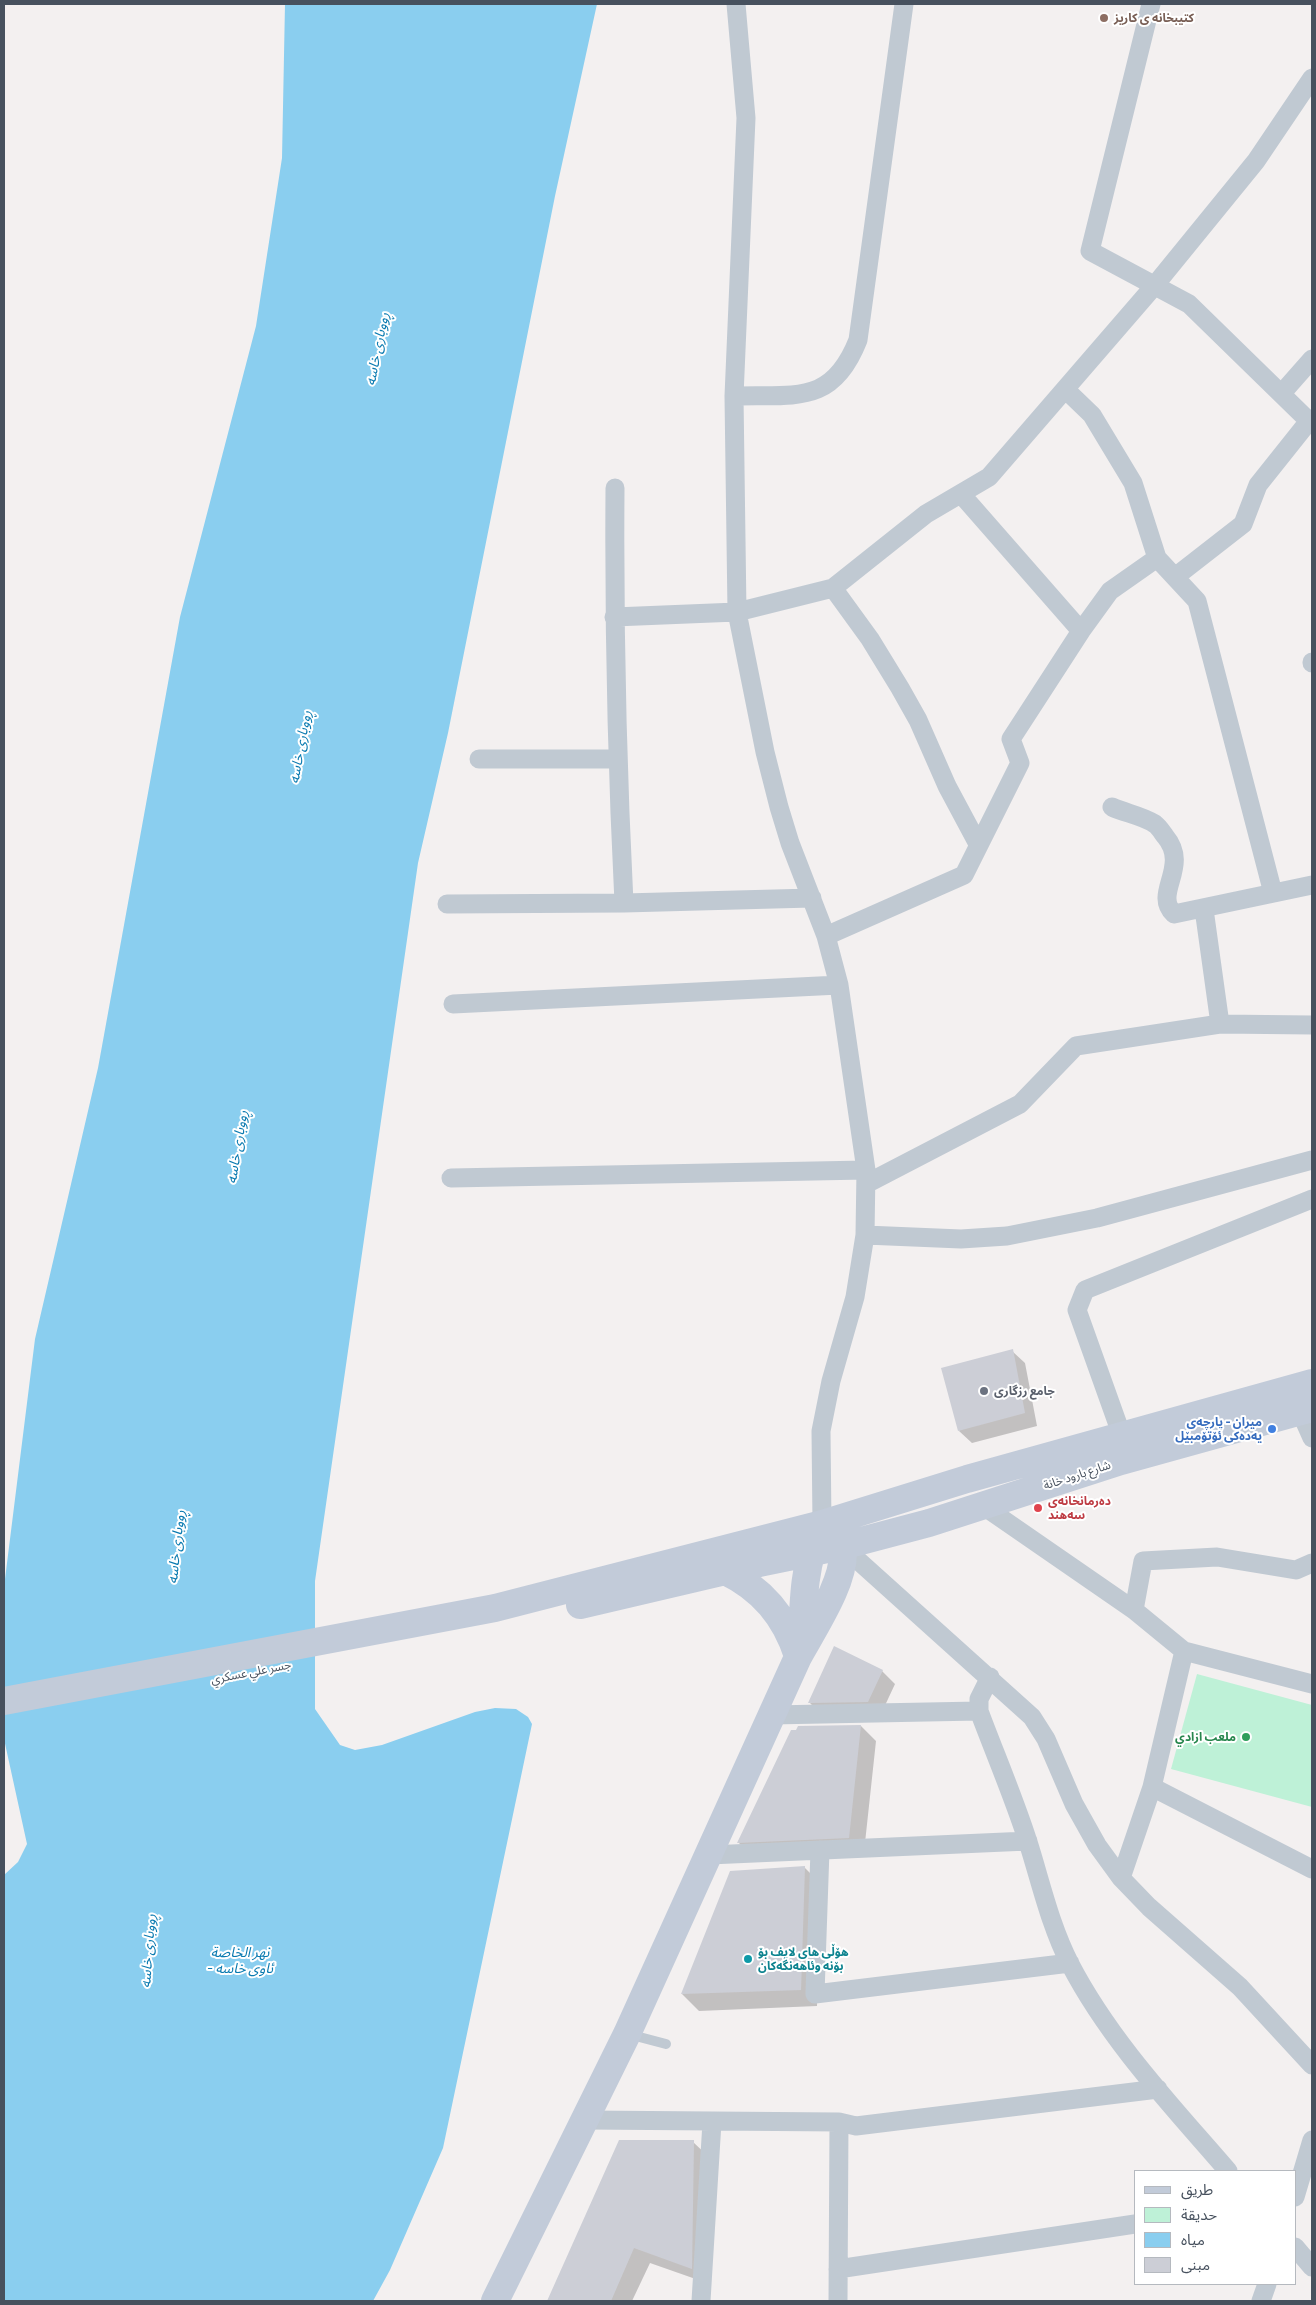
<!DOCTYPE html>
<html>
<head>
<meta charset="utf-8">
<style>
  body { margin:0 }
  #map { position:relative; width:1316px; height:2305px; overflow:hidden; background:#f3f0f0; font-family:Commissioner,"Noto Sans Arabic",sans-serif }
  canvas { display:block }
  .frame { position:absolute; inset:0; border:5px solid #47515e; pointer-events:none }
  .legend { position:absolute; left:1134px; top:2170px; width:162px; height:115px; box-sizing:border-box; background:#fff; border:1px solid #b5b9bf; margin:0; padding:6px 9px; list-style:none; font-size:15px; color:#47515e }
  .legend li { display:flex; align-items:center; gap:10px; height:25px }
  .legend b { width:25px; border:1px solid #b5b9bf }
</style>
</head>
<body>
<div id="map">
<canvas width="1316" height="2305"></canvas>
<div class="frame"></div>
<ul class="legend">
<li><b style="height:6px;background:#c2cbd9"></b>طريق</li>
<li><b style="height:14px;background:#bef1d7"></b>حديقة</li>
<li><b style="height:14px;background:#8aceef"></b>مياه</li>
<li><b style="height:14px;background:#ccced6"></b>مبنى</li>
</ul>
</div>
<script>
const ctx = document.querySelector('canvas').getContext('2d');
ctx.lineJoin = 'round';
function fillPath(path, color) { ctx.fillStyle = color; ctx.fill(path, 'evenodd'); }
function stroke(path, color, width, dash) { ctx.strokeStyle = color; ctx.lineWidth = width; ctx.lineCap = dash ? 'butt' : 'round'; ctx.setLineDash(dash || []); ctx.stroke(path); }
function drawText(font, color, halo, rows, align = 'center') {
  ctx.font = font + ' Commissioner,"Noto Sans Arabic",sans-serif'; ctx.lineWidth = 4; ctx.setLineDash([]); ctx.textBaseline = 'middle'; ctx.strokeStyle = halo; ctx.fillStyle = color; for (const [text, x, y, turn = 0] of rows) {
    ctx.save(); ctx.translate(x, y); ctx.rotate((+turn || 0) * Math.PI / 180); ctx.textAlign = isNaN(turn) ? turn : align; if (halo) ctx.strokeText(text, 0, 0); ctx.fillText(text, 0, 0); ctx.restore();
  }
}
const green = new Path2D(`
  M1197,1674L1312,1705V1807L1171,1769Z`);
const water = new Path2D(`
  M285,4H597L555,196L448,733L418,863L315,1581V1709L340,1745L355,1750L382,1745L475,1712L495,1708L516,1709L528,1717L532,1724L443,2148L390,2270L373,2301H4V1875L18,1862L27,1844L4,1739V1587L35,1339L98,1068L180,617L256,326L282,158Z`);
const shadow = new Path2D(`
  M1012,1351L1025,1363L1037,1426L972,1443L959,1431Z
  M882,1671L895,1684L881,1714L822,1715L810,1703Z
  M861,1726L876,1741L864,1852L753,1857L738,1842L797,1731Z
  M804,1867L821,1884L817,2006L699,2011L682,1994Z
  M693,2142L709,2157L707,2283L650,2263L632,2301H553L550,2298Z`);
const building = new Path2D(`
  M1013,1349L1025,1413L958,1431L941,1368Z
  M834,1646L883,1670L868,1702L808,1703Z
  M861,1725L849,1838L737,1843L791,1730H796L798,1726Z
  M805,1866L801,1990L681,1994L730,1871Z
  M619,2140H694L692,2269L634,2248L611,2301H547Z`);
const lane = new Path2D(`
  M628,2034L666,2044`);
const street = new Path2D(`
  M736,4L746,118L734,396L737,612L765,752L779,807L790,843L826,936L839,985L866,1170L865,1235L855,1297L831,1381L821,1431L822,1524
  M1151,4L1090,251L1189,304L1312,424
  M1065,389L1092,415L1133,483L1157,558L1197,601L1273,893
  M1282,393L1312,359
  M734,396C795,394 832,406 858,340L904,4
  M615,488C614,627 617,765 624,903
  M1175,577L1243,524L1258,485L1309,421
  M833,588L870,639L900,688L918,720L947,786L978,844
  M614,617L737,612L833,588L926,514L989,477L1155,285L1256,161L1312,78
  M1081,631L1110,591L1157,558
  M1312,663V662
  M479,759H617
  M1112,807C1125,813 1143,816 1155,824C1159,827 1162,832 1165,836C1191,867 1152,893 1174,914L1312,885
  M447,904L624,903L812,898
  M1204,909L1220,1024
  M826,936L964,875L1020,763L1011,739L1081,631L961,494
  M453,1004L839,985
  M451,1178L866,1170
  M866,1184L1020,1104L1076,1046L1220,1024L1312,1025
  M865,1235L961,1239L1007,1236L1097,1218L1312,1160
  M1300,1411L1312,1438
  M1122,1436L1077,1310L1085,1290L1312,1199
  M982,1505L1134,1610L1184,1651L1312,1684
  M842,1546L1032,1717L1046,1739L1074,1804L1097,1845L1121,1878L1149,1907L1240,1987L1312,2065
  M1134,1610L1143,1561L1217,1557L1296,1570L1312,1563
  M990,1677L979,1699V1711C995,1754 1014,1798 1028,1842C1041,1883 1050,1925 1070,1964C1110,2041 1172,2106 1228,2171
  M771,1715L979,1711
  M1152,1787L1312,1869
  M820,1850L815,1994L1070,1963
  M709,1855L1028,1841
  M1121,1878L1152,1787L1184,1651
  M586,2120L839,2122L856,2126L1158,2089
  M1295,2197L1312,2140
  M1295,2247L1312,2267
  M838,2269L1135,2224
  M701,2301L712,2122
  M838,2301L839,2122
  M1261,2301L1267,2284`);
const secondary = new Path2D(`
  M725,1571C762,1589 785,1616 798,1656
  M580,1605L759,1563L842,1546L929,1523L1121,1461L1312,1408
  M4,1701L495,1608L822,1524L967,1479L1312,1383
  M495,2301L627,2034L798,1657C812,1631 849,1576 842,1547C839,1537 830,1529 822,1524C803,1561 803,1607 802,1648`);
const markers = [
  [1104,18,5,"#8d6e63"],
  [984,1391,5,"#6b7280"],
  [1272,1429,5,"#3f7fe0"],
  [1038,1508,5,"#e0444e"],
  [1246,1737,5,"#2e9e5b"],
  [748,1959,5,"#0f9aa8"]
];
const educationNames = [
  ["كتيبخانه ى كاريز",1114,18]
];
const worshipNames = [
  ["جامع رزگاری",994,1391]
];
const shopNames = [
  ["میران - پارچەی",1262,1422],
  ["یەدەکی ئۆتۆمبێل",1262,1436]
];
const streetNames = [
  ["شارع بارود خانة",1077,1475,-18],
  ["جسر علي عسكري",251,1672,-11]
];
const healthNames = [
  ["دەرمانخانەی",1048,1501],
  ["سەهند",1048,1515]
];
const leisureNames = [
  ["ملعب ازادي",1236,1737]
];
const cultureNames = [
  ["هۆڵی های لایف بۆ",758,1952],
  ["بۆنە وئاهەنگەکان",758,1966]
];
const waterNames = [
  ["ڕووباری خاسە",377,349,-79],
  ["ڕووباری خاسە",300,747,-80],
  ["ڕووباری خاسە",237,1147,-81],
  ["ڕووباری خاسە",176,1547,-84],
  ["ڕووباری خاسە",148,1951,-86],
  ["نهر الخاصة",240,1952],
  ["- ئاوی خاسە",240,1968]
];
fillPath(green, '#bef1d7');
fillPath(water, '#8aceef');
fillPath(shadow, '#0003');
fillPath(building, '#ccced6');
stroke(lane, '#c0c9d2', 10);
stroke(street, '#c0c9d2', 19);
stroke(secondary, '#c2cbd9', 28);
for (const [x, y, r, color] of markers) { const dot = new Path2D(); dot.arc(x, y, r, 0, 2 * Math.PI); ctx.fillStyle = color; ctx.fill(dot); stroke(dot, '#fff', 2); }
drawText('bold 12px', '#785e54', '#fff', educationNames, 'left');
drawText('bold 12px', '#5b616d', '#fff', worshipNames, 'left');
drawText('bold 12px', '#366cbe', '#fff', shopNames, 'right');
drawText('12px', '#47515e', '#fff', streetNames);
drawText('bold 12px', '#be3a42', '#fff', healthNames, 'left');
drawText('bold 12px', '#27864d', '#fff', leisureNames, 'right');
drawText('bold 12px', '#0d838f', '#fff', cultureNames, 'left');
drawText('italic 14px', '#097ab0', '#fff', waterNames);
</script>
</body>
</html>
